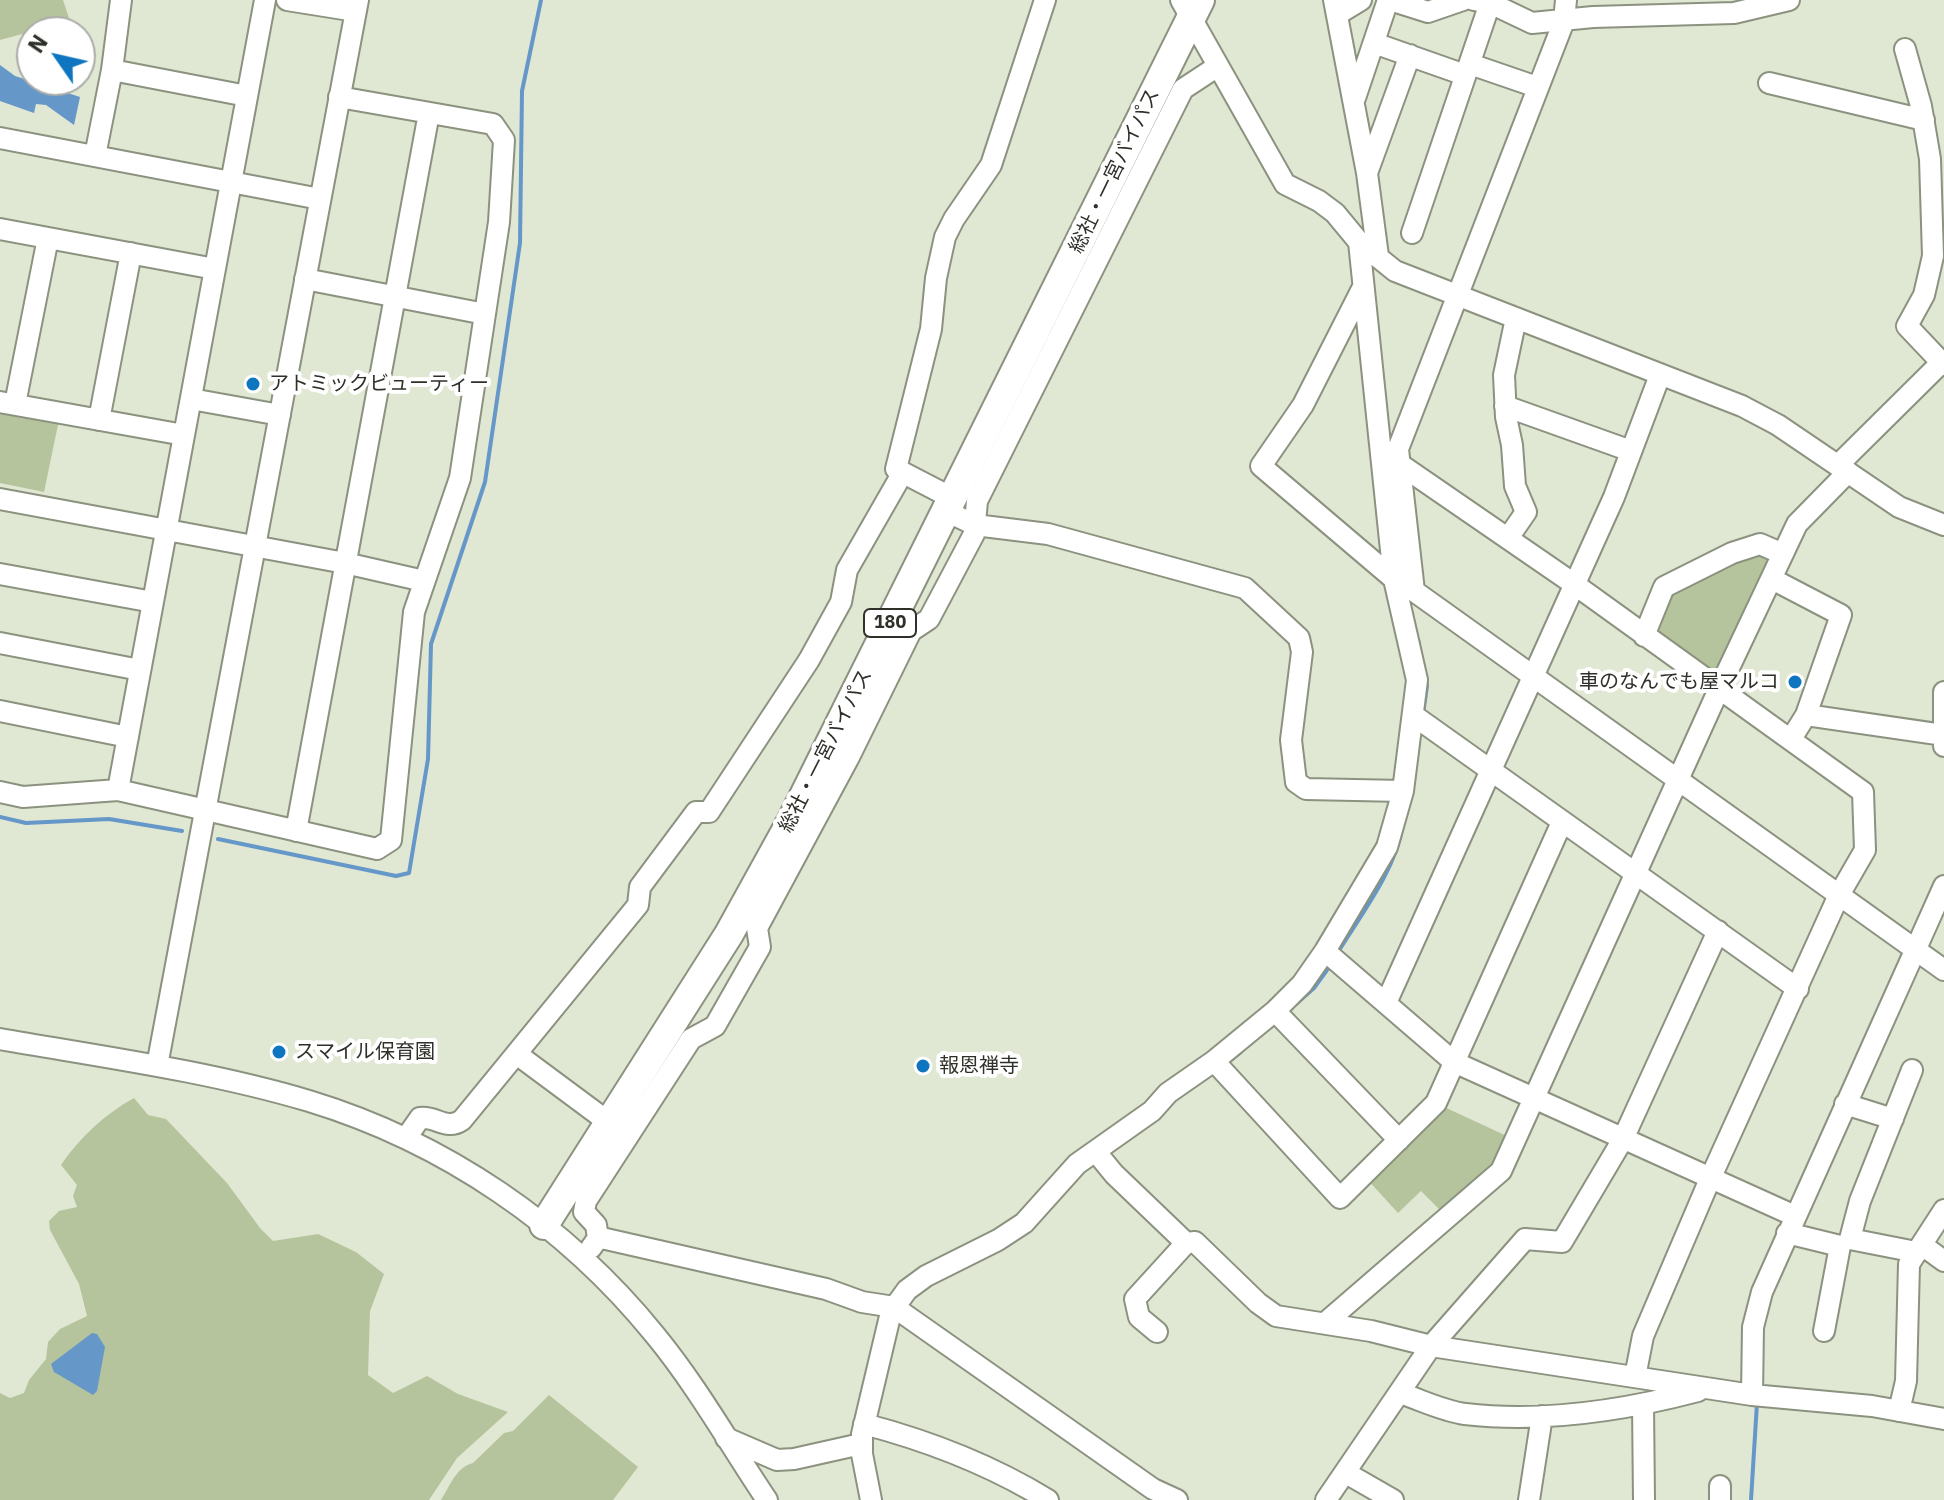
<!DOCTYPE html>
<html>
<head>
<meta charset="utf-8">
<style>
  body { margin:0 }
  #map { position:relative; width:1944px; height:1500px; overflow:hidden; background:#e0e7d2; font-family:"IBM Plex Sans",sans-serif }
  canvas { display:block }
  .north { position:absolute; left:16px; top:16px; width:80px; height:80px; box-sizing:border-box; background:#fff; border:2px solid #abada9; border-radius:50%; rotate:304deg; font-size:22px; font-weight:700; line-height:32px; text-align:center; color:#2e3129 }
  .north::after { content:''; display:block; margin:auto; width:28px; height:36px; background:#0e75c0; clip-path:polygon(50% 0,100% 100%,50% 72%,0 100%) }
</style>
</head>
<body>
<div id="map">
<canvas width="1944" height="1500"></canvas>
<div class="north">N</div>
</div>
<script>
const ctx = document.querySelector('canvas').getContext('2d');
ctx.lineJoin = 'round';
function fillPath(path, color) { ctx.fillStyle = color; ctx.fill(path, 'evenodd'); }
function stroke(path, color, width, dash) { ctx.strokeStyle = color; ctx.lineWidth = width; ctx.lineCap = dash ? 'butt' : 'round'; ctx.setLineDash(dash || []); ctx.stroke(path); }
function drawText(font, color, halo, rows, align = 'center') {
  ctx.font = font + ' "IBM Plex Sans","Noto Sans JP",sans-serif'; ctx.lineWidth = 8; ctx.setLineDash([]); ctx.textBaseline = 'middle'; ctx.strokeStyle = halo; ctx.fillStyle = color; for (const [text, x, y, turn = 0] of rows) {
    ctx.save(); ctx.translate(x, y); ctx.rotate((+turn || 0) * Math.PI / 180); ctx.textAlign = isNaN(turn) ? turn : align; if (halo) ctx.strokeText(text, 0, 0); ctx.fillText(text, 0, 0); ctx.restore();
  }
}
const green = new Path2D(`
  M0,0H63L70,21L0,40Z
  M0,408L59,420L44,492L0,483Z
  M1773,553L1721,673L1714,674L1653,631L1670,590L1740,555Z
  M134,1098L148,1115L166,1119L227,1183L260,1228L273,1241L318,1234L356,1252L384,1274L370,1311L368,1375L393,1393L427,1376L458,1394L508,1412L457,1458L429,1500H0V1393L10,1398L24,1393L29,1380L46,1359L48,1342L60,1329L87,1316L79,1284L50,1230L49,1221L59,1211L77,1207L73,1196L77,1185L61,1165C79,1138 105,1114 134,1098Z
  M1442,1106L1509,1137L1494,1170L1446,1216L1421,1191L1398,1213L1366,1178Z
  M549,1395L638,1467L613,1500H441C450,1486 456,1467 473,1463L504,1433L513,1431Z`);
const water = new Path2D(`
  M0,65L15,76L80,97L74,125L46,105L36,104L34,113L0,101Z
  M92,1333L97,1334L105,1347L97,1391L93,1395L54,1372L51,1364Z`);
const stream = new Path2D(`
  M1418,640L1427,686L1423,714
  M0,817L26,823L109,819L182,831
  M218,839L396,876L409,873L428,759L431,644L485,482L520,243L522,91L541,0
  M1338,952C1362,913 1395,871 1403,825
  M1296,1004L1314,988L1332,963
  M1226,1064L1241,1052
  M1751,1500L1757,1403`);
const minor = new Path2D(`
  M287,0L356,11
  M1181,0L1285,184L1319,201L1335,213L1359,242L1395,271L1742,406L1778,425L1899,507L1944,525
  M1334,0L1367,173L1378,256
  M1390,0L1428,12L1463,0
  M1474,0L1490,3L1532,23L1593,17L1734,13L1789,0
  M1338,14L1361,0
  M1374,43L1465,75
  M1905,49L1921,106L1930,159L1933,256L1924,295L1907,326L1944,365
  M1470,64L1537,87
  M112,70L247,96
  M1769,83L1924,120
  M1355,98L1388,0
  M0,138L320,199
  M95,156L112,70L121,0
  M1367,173L1410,55
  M0,229L215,269
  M1412,233L1490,3
  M305,279L485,314
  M1362,289L1303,405L1261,466L1394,579
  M191,399L280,415
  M0,402L184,435
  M15,404L48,238
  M1505,406L1631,451
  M99,420L131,253
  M1401,465L1574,584L1863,792L1865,850L1839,895L1710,1179L1643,1336L1635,1377
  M1838,465L1941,363
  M952,498L896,469L931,329L936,278L945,237L954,219L991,165L1045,0
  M0,499L345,563L424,581
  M946,511L975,525L1048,534L1245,588L1299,638L1302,652L1291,740L1296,782L1306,789L1403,791
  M1508,538L1526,512L1515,486L1512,445L1506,417L1504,375L1516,318
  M0,574L153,602
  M1772,579L1841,615L1806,715L1791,739
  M1398,587L1414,591L1944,970
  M1414,591L1398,449L1564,21L1566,0
  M1644,636L1664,587L1732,553L1760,544L1783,554
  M0,643L140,670
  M1944,692V746
  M0,711L128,737
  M1413,715L1798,989
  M1806,715L1944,735
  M118,790L265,0
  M0,792L23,797L118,790L377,849L391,840L414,612L460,478L499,222L504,140L493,124L339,97
  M296,831L429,113
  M1325,951L1454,1062L1795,1216
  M1386,1003L1614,497L1660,375
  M1275,1011L1399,1140
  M0,1039C103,1057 208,1071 309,1101C444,1142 566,1225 655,1335C697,1386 730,1445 767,1500
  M518,1055L619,1130
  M1214,1061L1340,1198L1436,1103L1562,822
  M157,1066L358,0
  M1912,1070L1860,1201L1850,1239L1916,1252
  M1845,1104L1893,1119
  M406,1138L420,1118C437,1116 446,1131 462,1120L638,905L640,887L696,812H709L809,660L841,602L847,570L902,474
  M1096,1152L1114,1174L1186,1243L1195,1242L1258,1303L1276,1316L1371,1331L1431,1346L1752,1395L1872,1406L1944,1419
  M1787,1233L1840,1246L1824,1331
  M598,1238L596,1225L584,1212L586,1201L691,1039L715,1026L760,947L757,928L849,757L911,631L929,619L974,534L977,501L1183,89L1218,66
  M1922,1245L1944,1261
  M591,1248L598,1238L606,1239L826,1289L862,1302L894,1307L1153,1489L1177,1500
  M1325,1323L1501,1171L1719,689L1797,524L1848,472
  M1157,1332L1139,1317L1135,1299L1186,1243
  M1400,1393C1421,1400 1443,1411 1465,1414C1543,1423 1622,1411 1698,1391
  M1752,1395L1753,1327L1762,1292L1944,886
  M1643,1404L1644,1500
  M1899,1411L1906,1381L1909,1264L1944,1210
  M864,1424C929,1441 991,1465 1048,1500
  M726,1438L777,1460L794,1459L861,1444
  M1346,1473L1393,1500
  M871,1500L862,1454V1434L891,1312L907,1290L926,1276L998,1240L1024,1223L1077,1164L1152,1111L1168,1093L1214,1061L1275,1011L1302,984L1325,951L1387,847L1403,791L1417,680L1394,579L1359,242
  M1326,1500L1431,1346L1525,1239L1562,1242L1623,1139L1718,931
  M1529,1500L1542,1416
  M1720,1500V1486`);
const highway = new Path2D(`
  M544,1225L729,934L792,820L1200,0`);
const markers = [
  [253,384,8,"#0e75c0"],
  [1795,682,8,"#0e75c0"],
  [279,1052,8,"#0e75c0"],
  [923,1066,8,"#0e75c0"]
];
const shields = [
  [890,623,52]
];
const shieldNames = [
  ["180",890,623]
];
const streetNames = [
  ["総社・一宮バイパス",1115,171,-64],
  ["総社・一宮バイパス",826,751,-63]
];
const poiNames = [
  ["アトミックビューティー",269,384],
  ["車のなんでも屋マルコ",1779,682,"right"],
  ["スマイル保育園",295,1052],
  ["報恩禅寺",939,1066]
];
fillPath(green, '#b6c49d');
fillPath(water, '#6597c8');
stroke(stream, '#6597c8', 4);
stroke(minor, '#8b927f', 24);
stroke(highway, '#8b927f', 32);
stroke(minor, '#fff', 20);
stroke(highway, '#fff', 28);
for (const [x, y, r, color] of markers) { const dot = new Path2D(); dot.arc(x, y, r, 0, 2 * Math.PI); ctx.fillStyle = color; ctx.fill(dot); stroke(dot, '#fff', 3); }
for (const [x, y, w] of shields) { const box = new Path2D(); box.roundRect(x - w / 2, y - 14, w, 28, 6); ctx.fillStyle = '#fff'; ctx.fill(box); stroke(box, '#2e3129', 2); }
drawText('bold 18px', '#2e3129', null, shieldNames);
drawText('20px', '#2e3129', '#fff', streetNames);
drawText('20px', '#2e3129', '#fff', poiNames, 'left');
</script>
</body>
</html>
